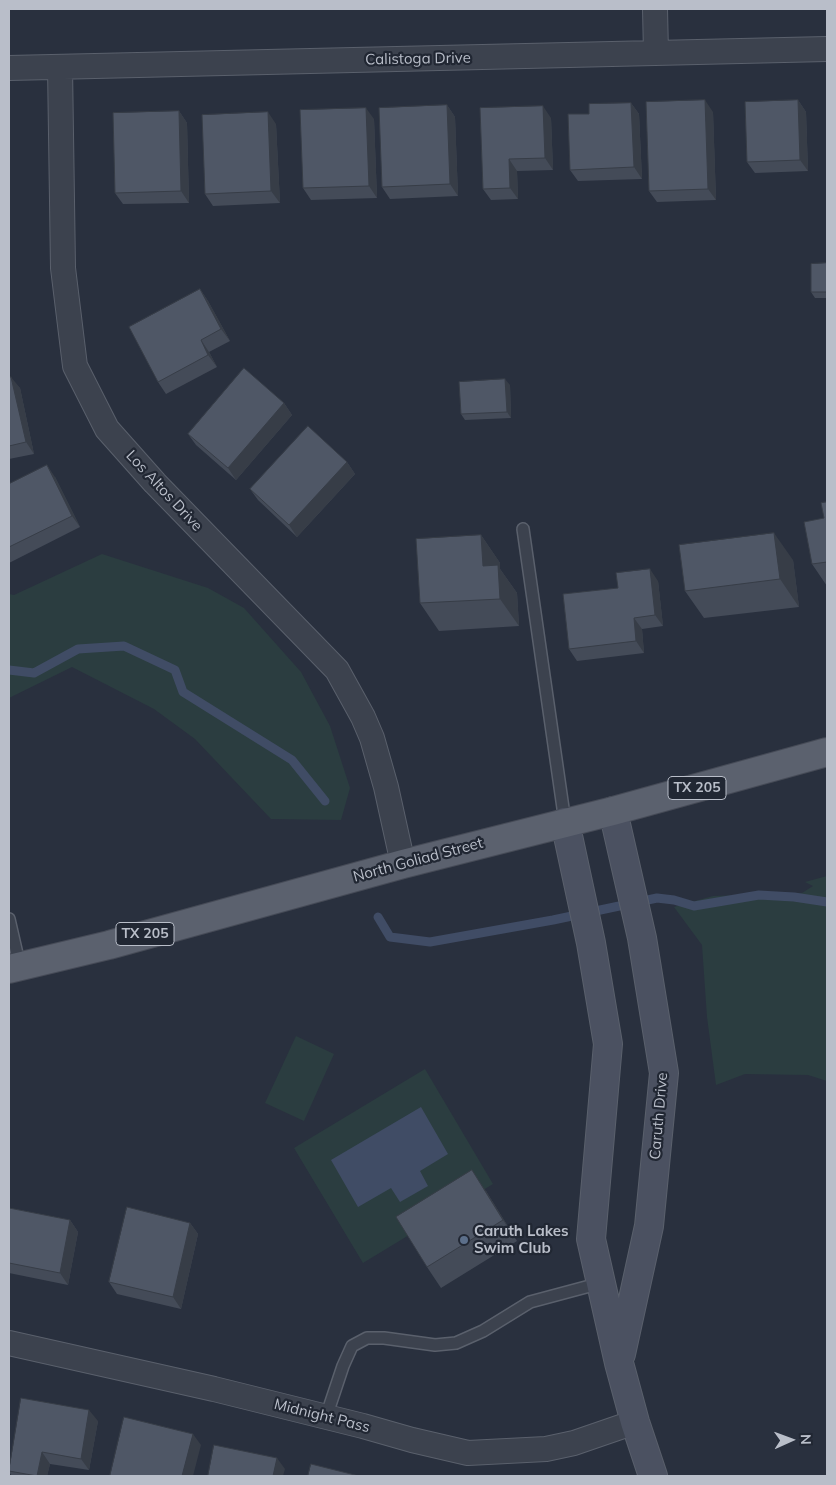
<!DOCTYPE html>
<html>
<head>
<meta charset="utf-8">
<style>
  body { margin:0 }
  #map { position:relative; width:836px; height:1485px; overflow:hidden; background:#29303e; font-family:Mulish,sans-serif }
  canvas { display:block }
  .frame { position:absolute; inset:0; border:10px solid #b9bec9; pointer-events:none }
  .north { position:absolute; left:766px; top:1415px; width:50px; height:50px; -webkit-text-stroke:4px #212733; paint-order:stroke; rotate:88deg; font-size:14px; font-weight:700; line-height:20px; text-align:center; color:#b9bec9 }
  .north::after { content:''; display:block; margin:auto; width:18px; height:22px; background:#b9bec9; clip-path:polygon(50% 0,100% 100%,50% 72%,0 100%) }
</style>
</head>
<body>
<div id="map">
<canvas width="836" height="1485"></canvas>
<div class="frame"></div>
<div class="north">N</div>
</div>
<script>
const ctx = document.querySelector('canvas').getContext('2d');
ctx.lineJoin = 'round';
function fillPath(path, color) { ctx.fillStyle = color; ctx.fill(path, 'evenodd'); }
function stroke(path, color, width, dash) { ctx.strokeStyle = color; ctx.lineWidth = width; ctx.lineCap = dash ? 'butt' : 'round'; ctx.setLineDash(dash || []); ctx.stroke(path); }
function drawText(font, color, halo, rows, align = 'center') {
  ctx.font = font + ' Mulish,sans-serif'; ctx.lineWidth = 4.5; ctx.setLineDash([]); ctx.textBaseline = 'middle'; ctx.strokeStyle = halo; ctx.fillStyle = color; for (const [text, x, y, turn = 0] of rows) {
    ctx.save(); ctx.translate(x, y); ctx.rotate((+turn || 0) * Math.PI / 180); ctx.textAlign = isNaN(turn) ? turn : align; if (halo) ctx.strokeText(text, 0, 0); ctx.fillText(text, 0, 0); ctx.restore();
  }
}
const green = new Path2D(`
  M102,554L208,588L244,608L301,672L330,726L350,788L341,820L271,819L195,739L154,709L72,667L9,698V594L14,595Z
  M827,876V1081L808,1075L745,1074L716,1085L707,1017L702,945L674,907L713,896L802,893L813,886L805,882Z
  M296,1036L334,1054L304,1121L265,1103Z
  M425,1069L493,1184L363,1263L294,1148Z`);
const water = new Path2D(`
  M421,1107L448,1154L420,1171L428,1186L400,1202L391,1188L358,1207L331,1160Z`);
const stream = new Path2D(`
  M9,670L34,673L78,649L124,646L175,670L183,692L292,760L325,801
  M378,917L390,937L430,942L553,920L657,898L674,900L694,906L759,895L794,897L827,902`);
const lane = new Path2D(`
  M523,529L565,822
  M9,919L20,967
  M326,1417L343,1366L352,1346L367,1338H384L435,1345L456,1343L483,1331L530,1302L601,1283`);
const street = new Path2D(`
  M655,9L656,53
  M60,67L63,268L75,366L107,429L155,483L337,670L363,717L372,738L386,787L403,864
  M9,68L827,49
  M9,1343L214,1389L363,1426L412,1440L468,1453L546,1449L574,1443L635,1422`);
const secondary = new Path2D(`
  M613,811L642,938L664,1073L649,1226L621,1354
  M565,822L591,943L608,1044L591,1239L619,1363L635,1422L653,1476`);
const primary = new Path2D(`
  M9,969L109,945L403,864L613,811L827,752`);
const wall = new Path2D(`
  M798,100L806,112L808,171L755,173L747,162Z
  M631,103L639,114L642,179L578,181L570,170L589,114Z
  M447,105L455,117L458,196L390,199L382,187Z
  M480,108L551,118L553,170L517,171L518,199L491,200L483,189Z
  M179,111L187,123L189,203L123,204L115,193Z
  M713,112L716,200L657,202L649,191Z
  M374,119L377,198L311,200L303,188Z
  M276,124L280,203L213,206L205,194Z
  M827,263V298H815L811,292Z
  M200,289L208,301L230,341L209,352L217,367L166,394L158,382Z
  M9,378L20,388L34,454L9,459Z
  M510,385L511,418L465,420L461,414Z
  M284,403L292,415L236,480L196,445L188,434Z
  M347,462L355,474L297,537L258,500L250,489Z
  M55,477L80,527L9,563V484Z
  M827,502V586L812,564L824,518Z
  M481,535L500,563V569L517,593L519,626L439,631L420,603Z
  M793,560L799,607L704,618L685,591Z
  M658,581L663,626L642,629L644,653L577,661L569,649L618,588Z
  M486,1191L517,1241L441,1288L427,1267Z
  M9,1208L70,1220L78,1232L68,1285L9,1273Z
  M190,1223L198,1234L181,1309L117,1294L109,1282Z
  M98,1421L89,1470L50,1464L47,1476H12L9,1472V1468Z`);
const shadedWall = new Path2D(`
  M705,100L713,112L716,200L708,189Z
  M798,100L806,112L808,171L800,160Z
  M631,103L639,114L642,179L634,167Z
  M447,105L455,117L458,196L450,184Z
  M543,106L551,118L553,170L545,158Z
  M366,108L374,119L377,198L369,186Z
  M179,111L187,123L189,203L181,191Z
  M268,112L276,124L280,203L271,191Z
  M509,159L517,171L518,199L510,188Z
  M200,289L208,301L230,341L221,329Z
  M201,340L209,352L217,367L208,355Z
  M11,377L20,388L34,454L26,442Z
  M505,379L510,385L511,418L507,412Z
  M284,403L292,415L236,480L228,468Z
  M347,462L355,474L297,537L289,525Z
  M47,465L55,477L80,527L72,516Z
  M774,533L793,560L799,607L780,579Z
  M481,535L500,563V569L517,593L519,626L500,599L483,566Z
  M650,569L658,581L663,626L655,615Z
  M634,618L642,629L644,653L636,641Z
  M472,1170L486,1191L517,1241L503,1220Z
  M70,1220L78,1232L68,1285L60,1273Z
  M190,1223L198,1234L181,1309L173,1297Z
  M89,1410L98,1421L89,1470L81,1459Z
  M193,1434L201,1445L193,1476H182Z
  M42,1452L50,1464L47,1476H37Z
  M277,1458L285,1469L283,1476H273Z`);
const building = new Path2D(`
  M705,100L708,189L649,191L646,102Z
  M798,100L800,160L747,162L745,102Z
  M631,103L634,167L570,170L568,114H589V104Z
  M447,105L450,184L382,187L379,108Z
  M543,106L545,158L509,159L510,188L483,189L480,108Z
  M366,108L369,186L303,188L300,110Z
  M179,111L181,191L115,193L113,113Z
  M268,112L271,191L205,194L202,115Z
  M827,263V292H811V264Z
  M200,289L221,329L201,340L208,355L158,382L129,327Z
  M244,368L284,403L228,468L188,434Z
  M11,377L26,442L9,446V378Z
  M505,379L507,412L461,414L459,382Z
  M308,426L347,462L289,525L250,489Z
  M47,465L72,516L9,547V484Z
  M827,502V562L812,564L804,522L824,518L821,503Z
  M774,533L780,579L685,591L679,545Z
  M481,535L483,566L498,565L500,599L420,603L416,539Z
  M650,569L655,615L634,618L636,641L569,649L563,594L618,588L616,573Z
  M472,1170L503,1220L427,1267L396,1217Z
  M127,1207L190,1223L173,1297L109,1282Z
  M9,1208L70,1220L60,1273L9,1263Z
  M21,1398L89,1410L81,1459L42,1452L37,1476L9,1471Z
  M124,1417L193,1434L182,1476H110Z
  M214,1445L277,1458L273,1476H208Z
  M311,1464L359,1476H308Z`);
const markers = [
  [464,1240,5,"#5c6f8a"]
];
const shields = [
  [697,788,58],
  [145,934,58]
];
const shieldNames = [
  ["TX 205",697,788],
  ["TX 205",145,934]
];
const streetNames = [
  ["Calistoga Drive",418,59,-1],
  ["Los Altos Drive",164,491,47],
  ["North Goliad Street",418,860,-15],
  ["Caruth Drive",659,1116,-85],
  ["Midnight Pass",322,1416,14]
];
const poiNames = [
  ["Caruth Lakes",474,1231],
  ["Swim Club",474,1248]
];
fillPath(green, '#2b3d40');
fillPath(water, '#404c65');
stroke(stream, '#404c65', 9);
stroke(lane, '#5a606c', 14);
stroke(street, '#5a606c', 26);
stroke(secondary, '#5a606c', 30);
stroke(primary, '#464b57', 30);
stroke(lane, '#3c424e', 11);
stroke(street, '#3c424e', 24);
stroke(secondary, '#4b5161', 28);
stroke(primary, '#5b616e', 28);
fillPath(wall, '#444b58');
fillPath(shadedWall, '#373d47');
fillPath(building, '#4f5766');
stroke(building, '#373d47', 1);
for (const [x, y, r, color] of markers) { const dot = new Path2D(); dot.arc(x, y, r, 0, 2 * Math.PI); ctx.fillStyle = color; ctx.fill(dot); stroke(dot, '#212733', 2); }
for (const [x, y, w] of shields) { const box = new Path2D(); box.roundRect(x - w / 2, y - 11.5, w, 23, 4); ctx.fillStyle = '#212733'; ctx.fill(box); stroke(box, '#b9bec9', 1); }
drawText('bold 14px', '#b9bec9', null, shieldNames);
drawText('15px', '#b9bec9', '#212733', streetNames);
drawText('bold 15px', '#b9bec9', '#212733', poiNames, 'left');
</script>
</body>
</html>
